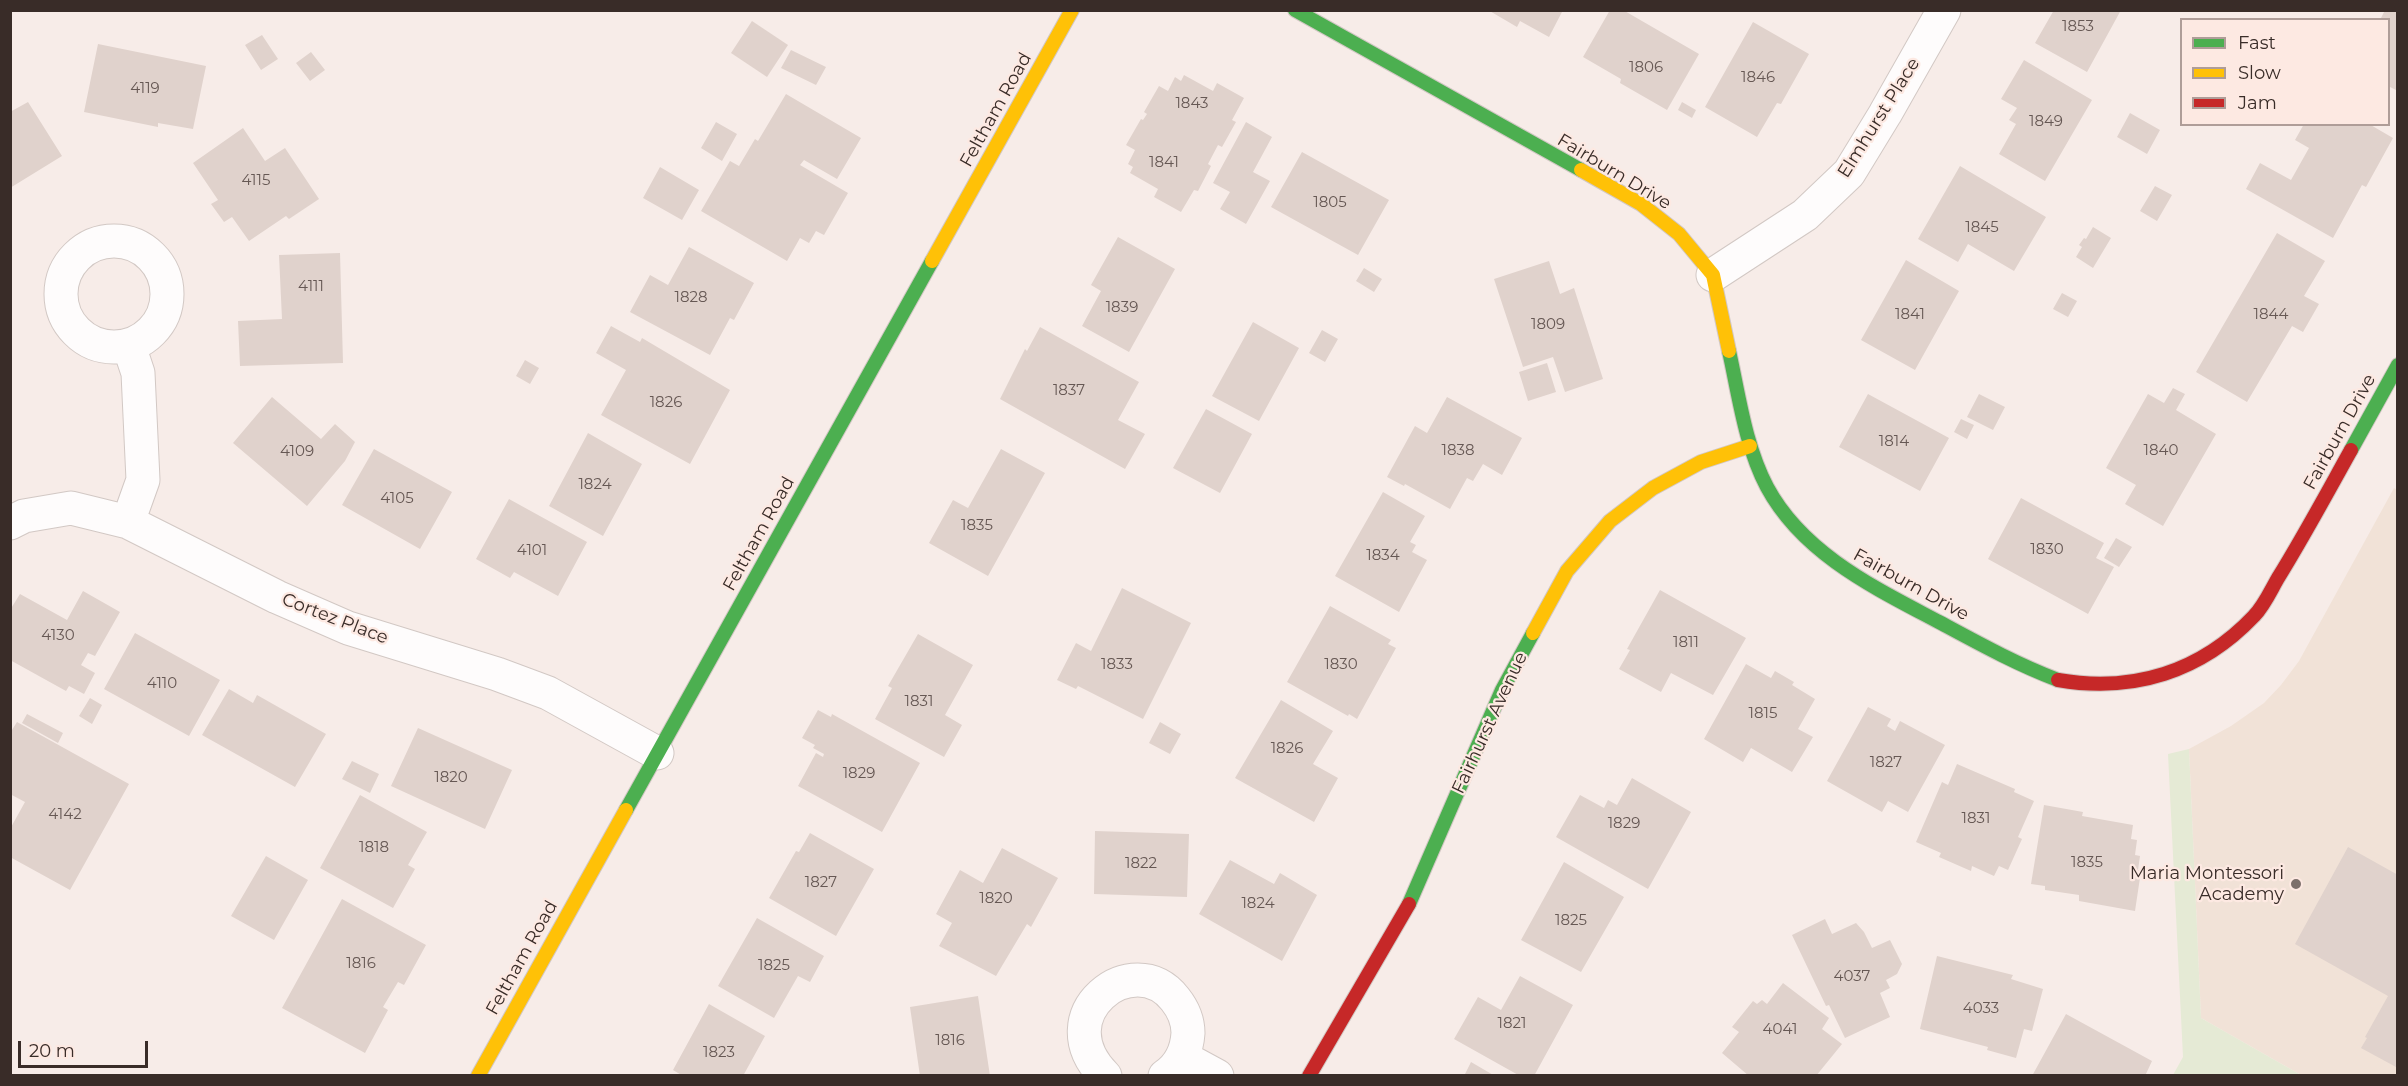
<!DOCTYPE html>
<html>
<head>
<meta charset="utf-8">
<style>
  body { margin:0 }
  #map { position:relative; width:2408px; height:1086px; overflow:hidden; background:#f7ece8; font-family:Montserrat,sans-serif }
  canvas { display:block }
  .frame { position:absolute; inset:0; border:12px solid #392c28; pointer-events:none }
  .legend { position:absolute; left:2180px; top:18px; width:210px; height:108px; box-sizing:border-box; background:#fde9e2; border:2px solid #af9d98; margin:0; padding:8px 10px; list-style:none; font-size:18px; color:#392c28 }
  .legend li { display:flex; align-items:center; gap:12px; height:30px }
  .legend b { width:30px; border:2px solid #af9d98 }
  .scale { position:absolute; left:18px; top:1041px; width:130px; height:27px; box-sizing:border-box; border:3px solid #392c28; border-top:0; padding-left:8px; font-size:18px; line-height:21px; white-space:nowrap; color:#392c28; -webkit-text-stroke:4px #fde9e2; paint-order:stroke }
</style>
</head>
<body>
<div id="map">
<canvas width="2408" height="1086"></canvas>
<div class="frame"></div>
<ul class="legend">
<li><b style="height:8px;background:#4caf50"></b>Fast</li>
<li><b style="height:8px;background:#ffc107"></b>Slow</li>
<li><b style="height:8px;background:#c62828"></b>Jam</li>
</ul>
<div class="scale">20 m</div>
</div>
<script>
const ctx = document.querySelector('canvas').getContext('2d');
ctx.lineJoin = 'round';
function fillPath(path, color) { ctx.fillStyle = color; ctx.fill(path, 'evenodd'); }
function stroke(path, color, width, dash) { ctx.strokeStyle = color; ctx.lineWidth = width; ctx.lineCap = dash ? 'butt' : 'round'; ctx.setLineDash(dash || []); ctx.stroke(path); }
function drawText(font, color, halo, rows, align = 'center') {
  ctx.font = font + ' Montserrat,sans-serif'; ctx.lineWidth = 4.5; ctx.setLineDash([]); ctx.textBaseline = 'middle'; ctx.strokeStyle = halo; ctx.fillStyle = color; for (const [text, x, y, turn = 0] of rows) {
    ctx.save(); ctx.translate(x, y); ctx.rotate((+turn || 0) * Math.PI / 180); ctx.textAlign = isNaN(turn) ? turn : align; if (halo) ctx.strokeText(text, 0, 0); ctx.fillText(text, 0, 0); ctx.restore();
  }
}
const education = new Path2D(`
  M2394,488L2397,490V1075H2301L2201,1018L2189,749L2231,726L2264,703L2281,685L2299,661Z`);
const green = new Path2D(`
  M2189,749L2201,1018L2301,1075H2173L2183,1057L2168,754Z`);
const building = new Path2D(`
  M1488,10H1563L1549,37L1520,21L1517,27Z
  M1610,10H1623L1699,54L1667,110L1620,83L1621,79L1583,57Z
  M2054,10H2121L2087,72L2035,43Z
  M2385,10H2398V91L2388,86V20H2380Z
  M752,21L788,45L767,77L731,53Z
  M1753,22L1809,54L1781,104L1777,103L1757,137L1705,107Z
  M262,35L278,59L261,70L245,45Z
  M98,44L206,66L193,129L158,123V127L84,112Z
  M791,50L826,67L816,85L781,68Z
  M311,52L325,70L310,81L296,63Z
  M2024,60L2092,100L2045,181L1999,154L2016,124L2009,120L2017,108L2001,99Z
  M1184,75L1213,91L1217,83L1244,98L1232,120L1236,122L1222,147L1218,145L1208,164L1211,166L1198,191L1194,190L1181,212L1154,197L1158,189L1130,173L1133,167L1128,164L1135,150L1126,145L1141,119L1143,120L1147,114L1144,112L1159,86L1168,91L1175,77L1181,81Z
  M786,94L861,138L837,179L804,160L800,165L848,193L824,235L816,231L809,243L800,238L787,261L701,211L730,161L739,166L755,139L758,141Z
  M28,102L62,156L10,188V112Z
  M1682,102L1696,110L1692,118L1678,110Z
  M2130,113L2160,130L2147,154L2117,137Z
  M716,122L737,134L722,161L701,148Z
  M1246,122L1272,137L1253,172L1270,181L1246,224L1220,209L1230,192L1213,183Z
  M2304,124H2369L2393,138L2366,187L2362,185L2333,238L2246,189L2260,163L2291,180L2309,148L2295,140Z
  M243,128L265,161L285,148L319,199L289,219L286,216L249,241L232,217L224,222L211,204L218,200L193,163Z
  M1302,152L1389,200L1358,255L1271,207Z
  M1960,166L2046,217L2014,271L1968,244L1958,262L1918,239Z
  M660,167L699,190L682,220L643,198Z
  M2155,186L2172,195L2157,221L2140,211Z
  M2093,227L2111,238L2093,268L2076,257L2082,247L2079,245L2084,238L2086,239Z
  M2277,233L2325,261L2304,296L2319,304L2303,332L2292,326L2247,402L2196,372Z
  M1118,237L1175,269L1129,352L1082,326L1101,291L1091,285Z
  M689,247L754,283L734,320L730,318L710,355L630,312L650,275L668,285Z
  M340,253L343,363L240,366L238,321L282,319L279,255Z
  M1906,260L1959,291L1915,370L1861,340Z
  M1549,261L1560,294L1574,288L1603,379L1565,392L1553,357L1523,367L1494,279Z
  M1364,268L1382,279L1374,292L1356,281Z
  M2062,293L2077,301L2068,317L2053,309Z
  M1253,322L1299,348L1259,421L1212,396Z
  M611,326L640,342L642,338L730,390L690,464L601,415L626,370L596,353Z
  M1040,327L1139,382L1118,420L1145,434L1125,469L1000,399L1025,349L1027,351Z
  M1322,330L1338,339L1325,362L1309,353Z
  M525,360L539,368L530,384L516,376Z
  M1547,363L1556,392L1528,401L1519,372Z
  M2173,388L2185,394L2176,410L2216,434L2163,526L2125,504L2136,485L2106,468L2148,394L2164,403Z
  M1868,394L1949,438L1920,491L1839,447Z
  M1979,394L2005,407L1993,430L1967,417Z
  M272,397L321,439L335,424L355,442L345,461L307,506L233,443Z
  M1447,397L1522,438L1502,475L1483,464L1473,481L1467,478L1450,509L1405,484L1404,486L1387,477L1415,426L1427,433Z
  M1206,409L1252,434L1220,493L1173,468Z
  M1961,419L1974,425L1967,439L1954,432Z
  M588,433L642,464L603,536L549,506Z
  M374,449L452,492L420,549L342,505Z
  M1001,449L1045,473L988,576L929,543L953,500L968,508Z
  M1383,492L1425,516L1410,542L1416,545L1412,552L1427,560L1399,612L1335,576Z
  M2021,498L2104,543L2096,558L2114,567L2088,614L1988,559Z
  M509,499L587,542L558,596L514,572L510,578L476,559Z
  M2116,538L2132,547L2119,567L2104,558Z
  M1122,588L1191,623L1143,719L1078,686L1076,689L1057,680L1076,643L1091,651Z
  M1660,590L1746,638L1713,695L1671,673L1661,692L1619,669L1630,650L1627,649Z
  M83,591L120,612L95,656L88,653L81,665L95,673L84,694L69,686L66,691L10,660V610L20,594L67,620Z
  M1330,606L1391,640L1388,644L1396,648L1357,719L1349,714L1348,716L1287,682Z
  M135,633L220,680L189,736L104,689Z
  M918,634L973,665L945,715L962,725L944,757L875,719L892,688L888,686Z
  M1746,664L1771,678L1775,671L1794,682L1792,685L1815,699L1798,729L1813,737L1792,772L1751,748L1743,762L1704,739Z
  M229,689L253,703L257,695L326,734L295,787L202,735Z
  M90,698L102,705L92,724L79,716Z
  M1281,700L1333,731L1313,764L1338,778L1314,822L1235,778Z
  M1868,707L1891,719L1887,726L1895,731L1900,721L1945,745L1908,812L1888,801L1882,812L1827,781Z
  M818,710L831,717L832,714L920,763L882,832L798,786L816,753L823,757L824,754L813,748L815,745L802,738Z
  M27,714L63,733L58,743L22,723Z
  M17,722L129,784L70,890L10,857V829L25,802L10,794V733Z
  M1160,722L1181,734L1170,754L1149,743Z
  M418,728L512,770L485,829L391,786Z
  M352,761L379,774L370,793L342,779Z
  M1957,764L2015,789L2014,792L2034,801L2018,837L2022,839L2008,870L1999,866L1994,876L1972,866L1971,871L1939,857L1941,853L1916,842L1942,782L1948,785Z
  M1632,778L1691,812L1648,889L1556,837L1580,795L1604,808L1608,800L1617,805Z
  M360,795L427,832L408,865L415,869L393,908L320,868Z
  M2044,805L2083,812L2082,816L2133,825L2131,839L2137,840L2135,855L2140,856L2138,870L2141,871L2135,911L2079,901V895L2045,890V886L2031,884Z
  M1095,831L1189,834L1187,897L1094,894Z
  M810,833L874,869L836,936L769,898L796,851L799,852Z
  M2348,847L2398,875V1064L2396,1067L2361,1048L2367,1038L2365,1037L2388,996L2295,944Z
  M1002,848L1058,878L1031,927L1027,924L996,976L939,946L952,923L936,914L960,870L983,883Z
  M266,856L308,880L274,940L231,916Z
  M1230,860L1274,884L1280,873L1317,895L1282,961L1199,914Z
  M1564,862L1624,897L1581,972L1521,940Z
  M342,899L426,945L404,985L398,982L383,1007L388,1010L365,1053L282,1008Z
  M757,918L824,956L810,982L798,976L774,1018L718,986Z
  M1825,919L1832,934L1856,923L1864,932L1872,948L1890,940L1902,964L1897,974L1886,980L1890,988L1880,993L1890,1017L1845,1038L1829,1005L1826,1006L1792,935Z
  M1937,956L2013,975L2011,979L2043,989L2032,1031L2024,1029L2016,1058L1987,1050L1988,1047L1920,1029Z
  M1520,976L1573,1005L1534,1076H1520L1454,1039L1478,997L1501,1010Z
  M1783,983L1829,1018L1822,1029L1842,1044L1816,1076H1749L1722,1053L1739,1032L1732,1027L1753,1001L1757,1004L1762,1000L1767,1004Z
  M978,996L990,1076H920L910,1007Z
  M709,1004L765,1036L743,1076H683L673,1070Z
  M2066,1014L2152,1061L2145,1076H2032Z
  M1471,1062L1495,1076H1464Z`);
const street = new Path2D(`
  M61 294a53 53 0 1 1 106 0a53 53 0 1 1-106 0Z
  M1713,275L1805,215L1849,173L1885,114L1944,10
  M128,522L143,480L138,373L129,346
  M10,523L24,516L71,508L128,522L277,597L348,628L497,674L548,693L657,753
  M1182,1057L1217,1076
  M1105,1076C1044,1015 1133,946 1175,999C1183,1009 1188,1020 1188,1033C1187,1050 1180,1066 1165,1076`);
const fast = new Path2D(`
  M1295,10L1581,170
  M1729,351C1739,396 1745,445 1767,487C1803,554 1875,588 1939,622C1978,643 2016,664 2058,680
  M2351,450L2398,365
  M626,810L932,261
  M1409,904L1502,690L1533,633`);
const slow = new Path2D(`
  M1581,170L1641,204L1679,234L1713,275L1729,351
  M932,261L1072,10
  M1533,633L1567,571L1610,521L1653,488L1701,462L1750,446
  M478,1076L626,810`);
const jam = new Path2D(`
  M2058,680C2133,693 2201,672 2254,616C2264,606 2271,590 2278,578C2304,536 2327,493 2351,450
  M1309,1076L1409,904`);
const markers = [
  [2296,884,6,"#7c6f6b"]
];
const numberNames = [
  ["1853",2078,27],
  ["1806",1646,68],
  ["1846",1758,78],
  ["4119",145,89],
  ["1843",1192,104],
  ["1849",2046,122],
  ["1841",1164,163],
  ["4115",256,181],
  ["1805",1330,203],
  ["1845",1982,228],
  ["4111",311,287],
  ["1828",691,298],
  ["1839",1122,308],
  ["1841",1910,315],
  ["1844",2271,315],
  ["1809",1548,325],
  ["1837",1069,391],
  ["1826",666,403],
  ["1814",1894,442],
  ["1838",1458,451],
  ["1840",2161,451],
  ["4109",297,452],
  ["1824",595,485],
  ["4105",397,499],
  ["1835",977,526],
  ["1830",2047,550],
  ["4101",532,551],
  ["1834",1383,556],
  ["4130",58,636],
  ["1811",1686,643],
  ["1833",1117,665],
  ["1830",1341,665],
  ["4110",162,684],
  ["1831",919,702],
  ["1815",1763,714],
  ["1826",1287,749],
  ["1827",1886,763],
  ["1829",859,774],
  ["1820",451,778],
  ["4142",65,815],
  ["1831",1976,819],
  ["1829",1624,824],
  ["1818",374,848],
  ["1835",2087,863],
  ["1822",1141,864],
  ["1827",821,883],
  ["1820",996,899],
  ["1824",1258,904],
  ["1825",1571,921],
  ["1816",361,964],
  ["1825",774,966],
  ["4037",1852,977],
  ["4033",1981,1009],
  ["1821",1512,1024],
  ["4041",1780,1030],
  ["1816",950,1041],
  ["1823",719,1053]
];
const streetNames = [
  ["Feltham Road",996,110,-61],
  ["Elmhurst Place",1879,118,-58],
  ["Fairburn Drive",1614,172,31],
  ["Fairburn Drive",2340,432,-61],
  ["Feltham Road",759,534,-61],
  ["Fairburn Drive",1911,585,29],
  ["Cortez Place",335,619,21],
  ["Fairhurst Avenue",1490,723,-65],
  ["Feltham Road",522,958,-61]
];
const poiNames = [
  ["Maria Montessori",2284,874],
  ["Academy",2284,895]
];
fillPath(education, '#f1e2d7');
fillPath(green, '#e5ead5');
fillPath(building, '#e0d2cc');
stroke(street, '#d2c8c4', 35);
stroke(fast, '#d2c8c4', 16);
stroke(slow, '#d2c8c4', 16);
stroke(jam, '#d2c8c4', 16);
stroke(street, '#fefcfc', 33);
stroke(fast, '#4caf50', 14);
stroke(slow, '#ffc107', 14);
stroke(jam, '#c62828', 14);
for (const [x, y, r, color] of markers) { const dot = new Path2D(); dot.arc(x, y, r, 0, 2 * Math.PI); ctx.fillStyle = color; ctx.fill(dot); stroke(dot, '#fde9e2', 2); }
drawText('15px', '#665854', null, numberNames);
drawText('18px', '#392c28', '#fde9e2', streetNames);
drawText('18px', '#392c28', '#fde9e2', poiNames, 'right');
</script>
</body>
</html>
